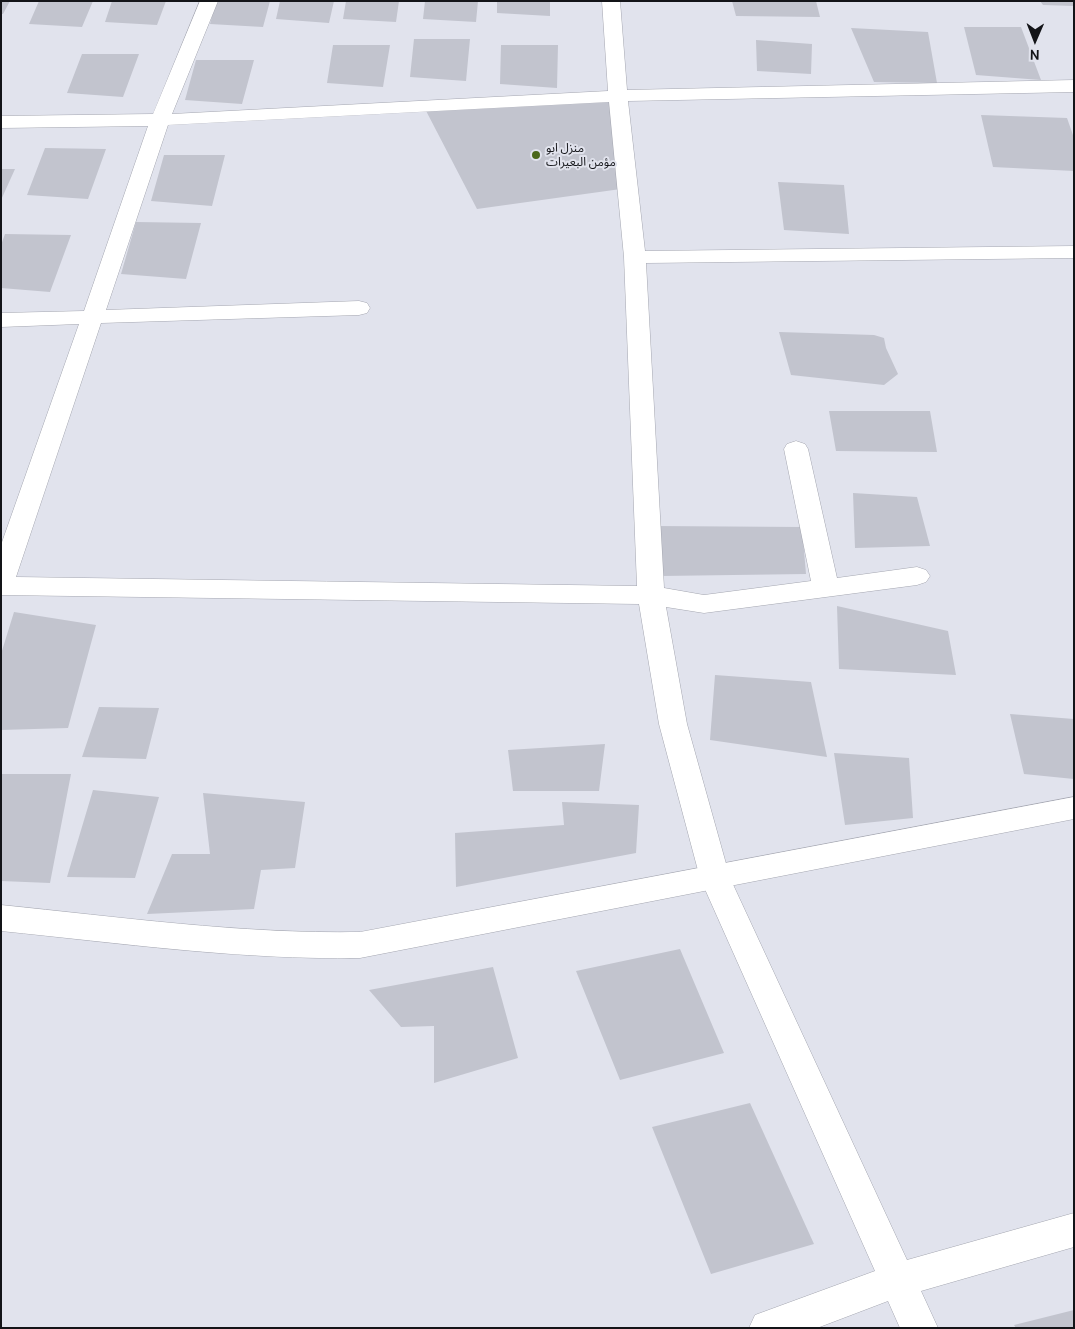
<!DOCTYPE html>
<html>
<head>
<meta charset="utf-8">
<style>
  body { margin:0 }
  #map { position:relative; width:1075px; height:1329px; overflow:hidden; background:#e1e3ed; font-family:Cabin,sans-serif }
  canvas { display:block }
  .frame { position:absolute; inset:0; border:2px solid #131418; pointer-events:none }
  .north { position:absolute; left:1010px; top:15px; width:50px; height:50px; -webkit-text-stroke:4px #e1e3ed; paint-order:stroke; rotate:181deg; font-size:14px; font-weight:700; line-height:20px; text-align:center; color:#131418 }
  .north::after { content:''; display:block; margin:auto; width:18px; height:22px; background:#131418; clip-path:polygon(50% 0,100% 100%,50% 72%,0 100%) }
</style>
</head>
<body>
<div id="map">
<canvas width="1075" height="1329"></canvas>
<div class="frame"></div>
<div class="north">N</div>
</div>
<script>
const ctx = document.querySelector('canvas').getContext('2d');
ctx.lineJoin = 'round';
function fillPath(path, color) { ctx.fillStyle = color; ctx.fill(path, 'evenodd'); }
function stroke(path, color, width, dash) { ctx.strokeStyle = color; ctx.lineWidth = width; ctx.lineCap = dash ? 'butt' : 'round'; ctx.setLineDash(dash || []); ctx.stroke(path); }
function drawText(font, color, halo, rows, align = 'center') {
  ctx.font = font + ' Cabin,"Noto Sans Arabic",sans-serif'; ctx.lineWidth = 4; ctx.setLineDash([]); ctx.textBaseline = 'middle'; ctx.strokeStyle = halo; ctx.fillStyle = color; for (const [text, x, y, turn = 0] of rows) {
    ctx.save(); ctx.translate(x, y); ctx.rotate((+turn || 0) * Math.PI / 180); ctx.textAlign = isNaN(turn) ? turn : align; if (halo) ctx.strokeText(text, 0, 0); ctx.fillText(text, 0, 0); ctx.restore();
  }
}
const building = new Path2D(`
  M1,1H10L3,14H1Z
  M39,1H93L82,27L29,24Z
  M112,1H166L157,25L105,22Z
  M216,1H270L263,27L210,24Z
  M280,1H334L329,23L276,19Z
  M346,1H399L396,22L343,19Z
  M425,1H478L476,22L423,19Z
  M497,1H550V16L497,13Z
  M732,1H816L820,17L736,16Z
  M1040,1H1074V6L1043,5Z
  M964,27H1021L1041,80L976,75Z
  M851,28L928,32L937,83L874,82Z
  M414,39H470L466,81L410,77Z
  M756,40L812,44L811,74L757,71Z
  M333,45H390L383,87L327,83Z
  M501,45H558L557,88L500,84Z
  M82,54H139L123,97L67,93Z
  M196,60H254L242,104L185,100Z
  M618,90L628,188L477,209L423,105Z
  M981,115L1067,118L1074,138V171L993,167Z
  M45,148L106,149L88,199L27,195Z
  M164,155H225L212,206L151,201Z
  M1,169H15L1,200Z
  M778,182L844,185L849,234L784,230Z
  M136,222L201,223L186,279L121,274Z
  M5,234L71,235L50,292L1,288V245Z
  M779,332L874,335L884,338L886,348L898,374L884,385L791,375Z
  M829,411H930L937,452L836,451Z
  M853,493L917,497L930,546L855,548Z
  M654,526L802,527L806,574L661,576Z
  M837,606L948,631L956,675L839,669Z
  M14,612L96,625L68,728L1,730V654Z
  M715,675L811,682L827,757L710,740Z
  M99,707L159,708L146,759L82,757Z
  M1010,714L1074,719V779L1024,774Z
  M605,744L599,791H513L508,750Z
  M834,753L909,758L913,818L845,825Z
  M1,774H71L50,883L1,881Z
  M93,790L159,797L135,878L67,877Z
  M203,793L305,802L295,868L261,870L254,909L147,914L172,854H210Z
  M562,802L639,805L636,853L456,887L455,833L564,825Z
  M680,949L724,1053L620,1080L576,971Z
  M493,967L518,1058L434,1083V1026L401,1027L369,990Z
  M750,1103L814,1244L711,1274L652,1127Z
  M1074,1310V1328H1016L1014,1325Z`);
const minor = new Path2D(`
  M200,1H218L172,114L608,91L602,1H620L627,90L1074,80V92L628,101L645,251L1074,246V258L646,263L664,588L704,595L811,581L784,449L787,444L796,441L805,444L808,449L837,578L917,567L926,570L930,576L926,582L917,585L704,613L666,607L687,724L730,878L907,1260L1074,1213V1247L921,1291L938,1328H900L888,1301L817,1328H749L755,1315L875,1271L700,878L659,724L639,604L1,595V545L79,324L1,327V313L84,311L148,126L1,128V116L153,114ZM609,102L624,257L637,586L16,577L101,323L359,315L367,313L370,308L367,303L359,301L106,310L168,125Z`);
const tertiary = new Path2D(`
  M1074,797V819L360,958C240,960 120,943 1,931V905C120,917 240,934 360,932Z`);
const markers = [
  [536,155,5,"#4b681b"]
];
const farPoinames = [
  ["منزل ابو",546,148],
  ["مؤمن البعيرات",546,162]
];
fillPath(building, '#c2c4ce');
stroke(minor, '#a4a6b0', 1);
stroke(tertiary, '#a4a6b0', 1);
fillPath(minor, '#fff');
fillPath(tertiary, '#fff');
for (const [x, y, r, color] of markers) { const dot = new Path2D(); dot.arc(x, y, r, 0, 2 * Math.PI); ctx.fillStyle = color; ctx.fill(dot); stroke(dot, '#e1e3ed', 2); }
drawText('12px', '#131418', '#e1e3ed', farPoinames, 'left');
</script>
</body>
</html>
